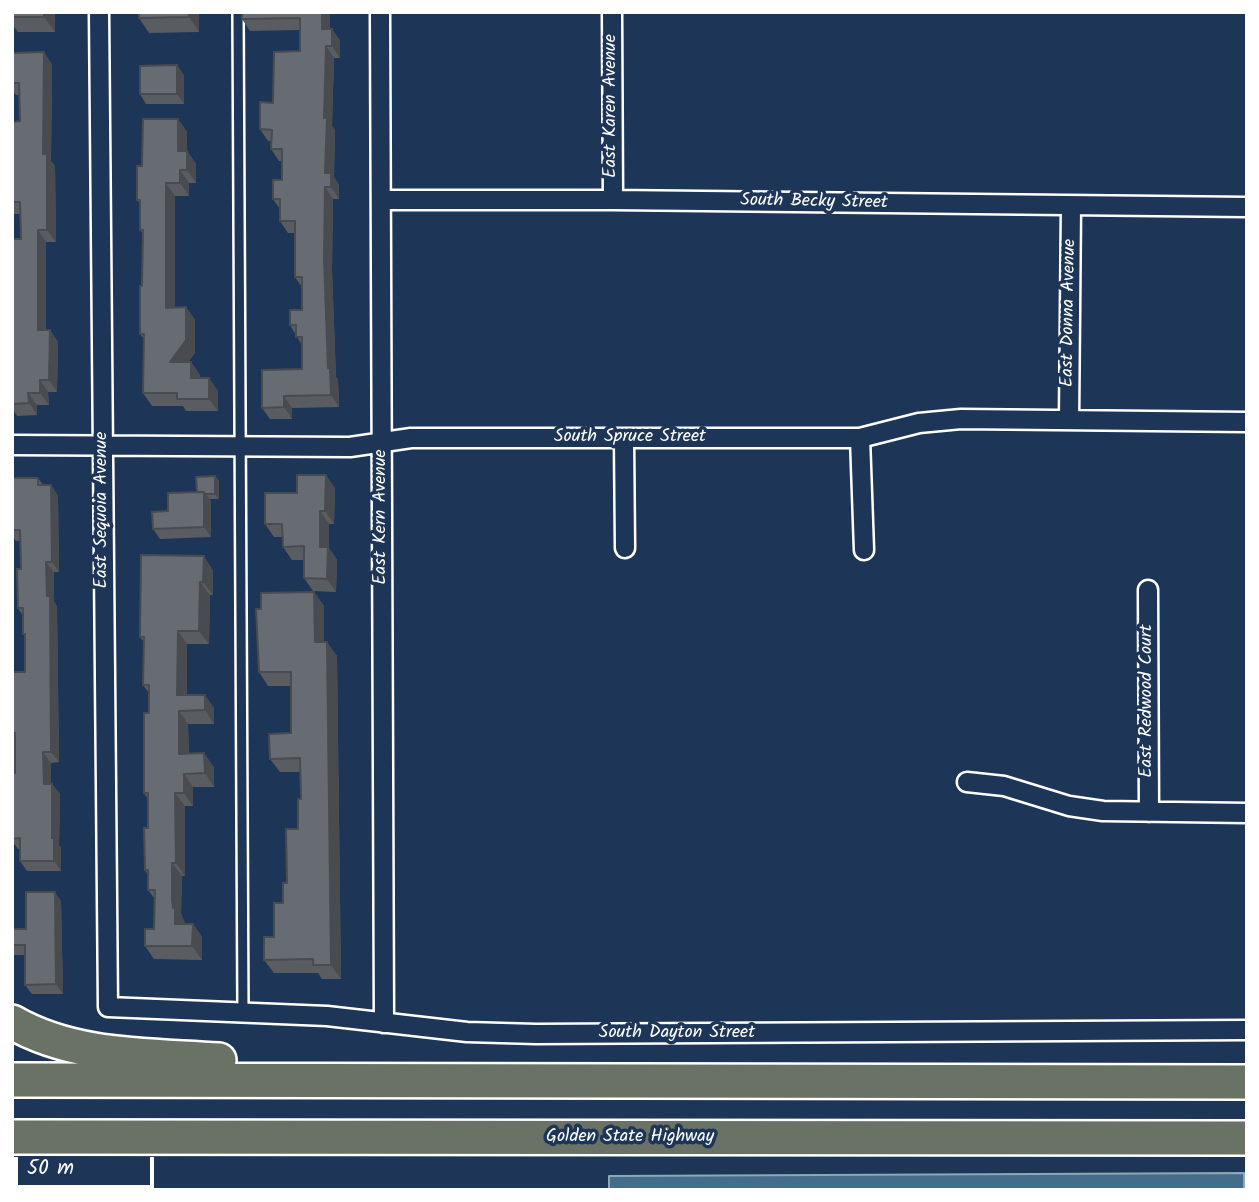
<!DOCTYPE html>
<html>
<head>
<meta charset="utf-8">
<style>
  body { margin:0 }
  #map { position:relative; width:1259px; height:1202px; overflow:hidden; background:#1d3557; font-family:Kalam,sans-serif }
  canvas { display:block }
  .frame { position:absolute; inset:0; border:14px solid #fff; pointer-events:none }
  .scale { position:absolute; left:14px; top:1157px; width:140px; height:32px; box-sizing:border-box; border:4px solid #fff; border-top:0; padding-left:9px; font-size:21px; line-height:24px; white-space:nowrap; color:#fff; -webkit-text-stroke:5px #1d3557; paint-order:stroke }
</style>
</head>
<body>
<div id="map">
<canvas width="1259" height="1202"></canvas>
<div class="frame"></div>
<div class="scale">50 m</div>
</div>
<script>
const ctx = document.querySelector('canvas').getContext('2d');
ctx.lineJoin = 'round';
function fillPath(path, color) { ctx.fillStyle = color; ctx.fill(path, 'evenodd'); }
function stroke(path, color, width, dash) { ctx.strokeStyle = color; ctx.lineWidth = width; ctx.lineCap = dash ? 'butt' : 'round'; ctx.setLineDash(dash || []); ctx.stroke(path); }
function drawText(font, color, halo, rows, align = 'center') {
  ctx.font = font + ' Kalam,sans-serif'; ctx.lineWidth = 7; ctx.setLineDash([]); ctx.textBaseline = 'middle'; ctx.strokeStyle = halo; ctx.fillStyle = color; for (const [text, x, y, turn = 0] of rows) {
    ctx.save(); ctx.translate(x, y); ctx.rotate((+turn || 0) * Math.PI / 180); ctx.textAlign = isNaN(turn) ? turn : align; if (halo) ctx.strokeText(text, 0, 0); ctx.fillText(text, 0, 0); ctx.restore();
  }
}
const water = new Path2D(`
  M1244,1173V1190H609V1176Z`);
const service = new Path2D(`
  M238,12L243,1013`);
const minor = new Path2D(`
  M99,12L108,1007L327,1016L467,1032L536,1034L1247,1030
  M380,12L384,1023
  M612,12L613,200
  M381,200H613L1247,207
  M1069,420L1071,206
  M624,438L625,548
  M860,438L864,550
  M12,445L350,447L411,438H860L919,423L961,419L1247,422
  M1148,590L1149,812
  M967,782L1004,786L1069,806L1103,811L1247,813`);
const motorway = new Path2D(`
  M12,1022C74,1058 149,1055 219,1060
  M12,1080L1247,1082
  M12,1137L1247,1138`);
const wall = new Path2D(`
  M12,12H55V32H18L12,24Z
  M139,12H199V32L149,33L139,18Z
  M330,12V29L340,40V58H334L332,126L335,130L334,177L339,185V199H333L332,270L336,377L338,380L339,407L292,408V419H270L262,408L302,369V345L290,325L302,310V287L295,277V233H288L280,221V209L273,199L282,180V161H279L271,149V141H268L260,129L300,51V30L250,31L242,19Z
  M12,53L52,64L51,161L55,166L56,242H46V330H50L58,342L57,392H48L49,405H37V415L17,416L12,408V239H21L20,214H12V122L20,121L19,95H16L12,90Z
  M184,75V104H146L140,94Z
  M178,119L187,132V151L196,164V183H189V196H175V308L186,307L195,320V353L188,362H191L200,375V378L218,391V411H186L183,406H152L143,393L144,339L140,334L143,234L140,230V204L137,200L142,166Z
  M215,476L219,481V499H209L211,501V537L160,539L153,529L168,511L197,492Z
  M12,478H38L43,485H51L58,496L59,572H54V602L57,606L59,762L51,763V784H52L60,794L59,845L61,848V871H27L20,861V849H18L12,841V773H15V737L12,733L25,672V637L23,634V616L18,608L21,569L20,541H16L12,535Z
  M335,488L334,524H329V548L337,560L336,592L313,591L304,578V560H292L283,547L282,537H274L265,524L297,493Z
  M213,570V595H210L209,644H187V695L214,708V724H188L189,753L214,767V787H193V806H185V876H182L181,913L185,924H193L202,937V960L154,959L145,946L154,929L155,899L148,890V875L145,870L148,828V799L144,793L149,713V693L143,685L144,642L140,637Z
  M314,592L324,606V642L337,656L341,979H322L318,973H274L264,960L274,937L283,903L298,829L301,799L300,772H280L270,759L291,733V686H268L259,672L261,609Z
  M61,901L63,994H32L25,985V955H12V929H26Z`);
const shadedWall = new Path2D(`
  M44,12H55V32L44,17Z
  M189,12H199V32L189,17Z
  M322,12H330V40L322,29Z
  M332,29L340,40V58L332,46Z
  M326,46L334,58L332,126L335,130L334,177L339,185V199L331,187L325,173L324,118Z
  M44,52L52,64L51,161L55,166L56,242L47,230L43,154Z
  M177,65L184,75V104L177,94Z
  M178,119L187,132V164L178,151Z
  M187,151L196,164V183L187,170Z
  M180,170L189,183V196L180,183Z
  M166,183L175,196V321L166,308Z
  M325,187L333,199L332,270L336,377L338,380L339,407L331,395L328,368L324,259Z
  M38,230L46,242V342L38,330Z
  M186,307L195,320V353L178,375L170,362Z
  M50,330L58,342L57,392L49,380Z
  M191,362L200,375V391L191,378Z
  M209,378L218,391V411L209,399Z
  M40,380L48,392L49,405L40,393Z
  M28,393L37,405V415L29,403Z
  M284,396L292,408V419L284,407Z
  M326,475L335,488L334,524L325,511Z
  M215,476L219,481V499L215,494Z
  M51,485L58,496L59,572L52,562Z
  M204,492L211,501V537L204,527Z
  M320,511L329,524V548L337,560L336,592L327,579L320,547Z
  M204,556L213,570V595L203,582Z
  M46,562L54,572V602L57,606L59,762L51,752Z
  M200,582L210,595L209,644L199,631Z
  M314,592L324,606V656L315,642Z
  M178,631L187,644V708L177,695Z
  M327,642L337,656L341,979L331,965Z
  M205,695L214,708V724L205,710Z
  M179,711L188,724L189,767L179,754Z
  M43,752L51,763V794L44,784Z
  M204,753L214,767V787L205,773Z
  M184,774L193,787V806L184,793Z
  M52,784L60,794L59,845L61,848V871L54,861L52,838Z
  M175,793L185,806V876L176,863Z
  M172,863L182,876L181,913L182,917L185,922L184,937L175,924L172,900Z
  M55,892L61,901L63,994L56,984Z
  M193,924L202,937V960L192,946Z`);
const building = new Path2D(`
  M12,12H44V17H12Z
  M139,12H189V17L139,18Z
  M242,12H322V29H332V46H326L324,118H327L325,173H331V187H325L324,259L328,368H330L331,395L284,396V407L262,408V370L302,369V337H296V325H290V310H302V277H295V221H280V199H273V180H282V149H271L272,130L260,129V102L273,103L274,52L300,51V18L242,19Z
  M44,52L43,154H47V230H38V330H50L49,380H40V393H28L29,403L12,404V239H21L20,202H12V122L20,121L19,83H12V53Z
  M177,65V94H140V66Z
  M143,119H178V151H187V170H180V183H166V308L186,307V340L170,362H191V378H209V399H177V393H143L144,334H140V286H142L143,230H140V200H137V166H142Z
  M297,475H326L325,511H320V547H328L327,579L304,578V546L283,547L282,524H265V493H297Z
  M215,476V494H205L204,492H197L196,477Z
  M12,478H38V485H51L52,562H46L47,596H50L51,752H43L44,784H52V838H54V861H20V838L12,839V773H15V733H12V672H25V634H23V608H18L17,569H21L20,530H12Z
  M204,492V527L153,529L152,512L168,511V493Z
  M141,555L204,556L203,582H200L199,631H178L177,695H205V710L179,711V754L204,753L205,773L184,774V793H175L176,863H172V900L173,908H175V924H193L192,946H145V929H154L155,890H148V870H145L144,828H148V793H144V713H149V685H143L144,637H140Z
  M314,592L315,642H327L331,965H313V959L264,960V937H274V903H283V883H287L286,829H298V799H301L300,758L270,759L269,734L291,733V672H259L256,609H261V593Z
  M26,892H55L56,984L25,985V945H12V929H26Z`);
const streetNames = [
  ["East Karen Avenue",612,106,-90],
  ["South Becky Street",814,203,1],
  ["East Donna Avenue",1070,313,-89],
  ["South Spruce Street",630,438],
  ["East Sequoia Avenue",103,510,-90],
  ["East Kern Avenue",382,517,-90],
  ["East Redwood Court",1148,701,-90],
  ["South Dayton Street",677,1034],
  ["Golden State Highway",630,1138]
];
fillPath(water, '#436d8a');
stroke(water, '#8ea7b9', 2);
stroke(service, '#fff', 14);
stroke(minor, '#fff', 23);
stroke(motorway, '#fff', 38);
stroke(service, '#1d3557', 9);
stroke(minor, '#1d3557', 18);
stroke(motorway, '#6a7266', 33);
fillPath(wall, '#595d62');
fillPath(shadedWall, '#484c50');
fillPath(building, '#676c72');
stroke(building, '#484c50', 2);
drawText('18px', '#fff', '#1d3557', streetNames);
</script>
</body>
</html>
